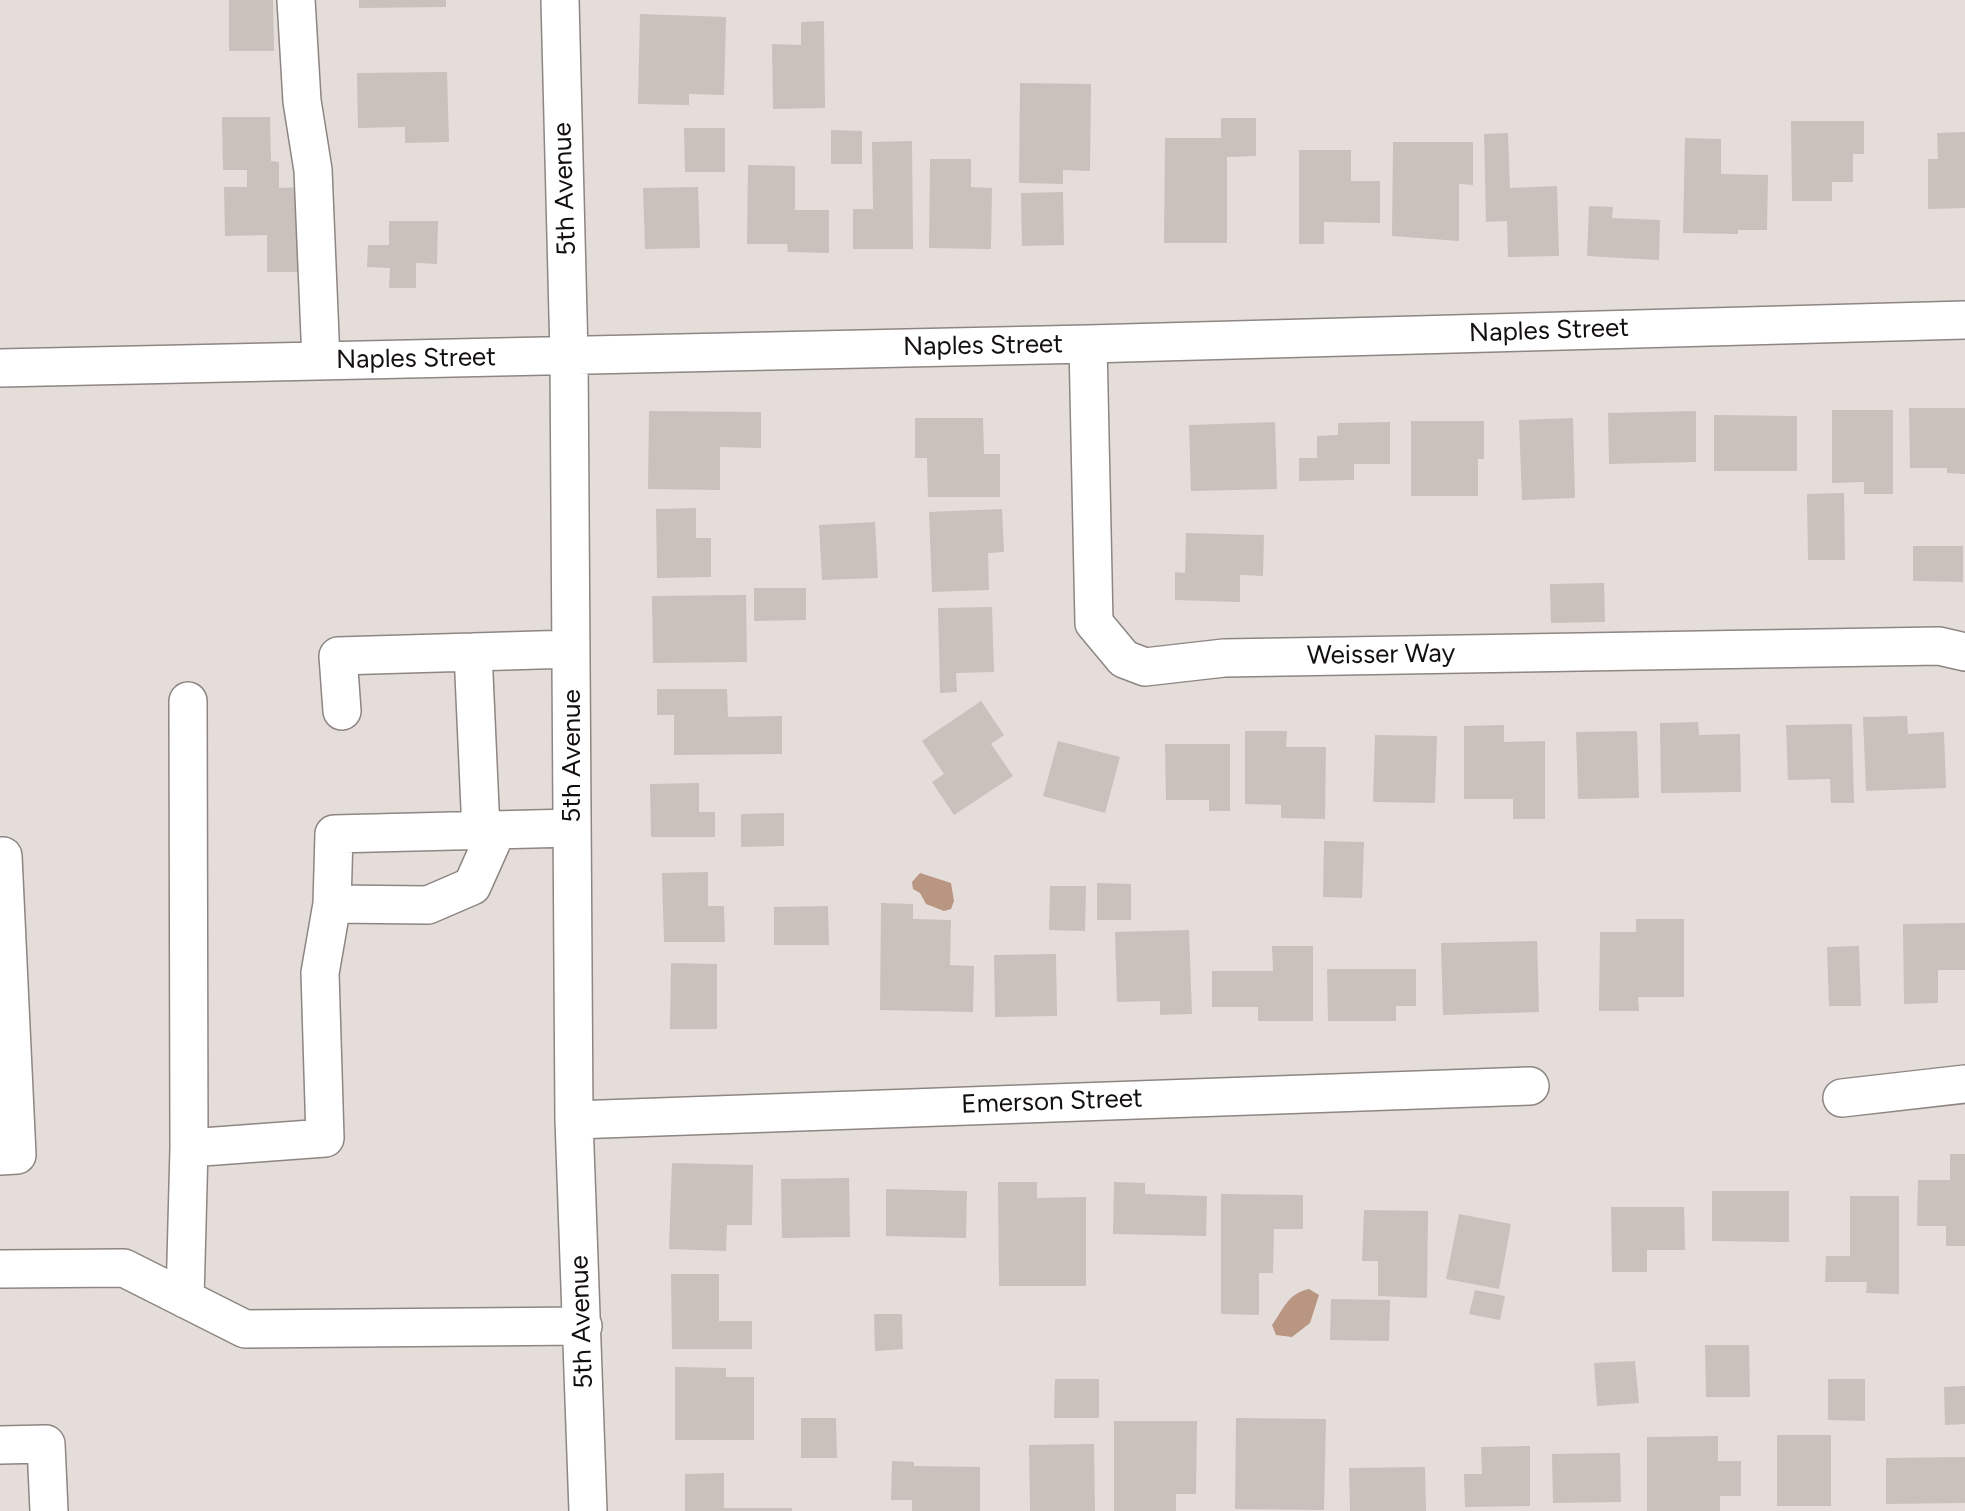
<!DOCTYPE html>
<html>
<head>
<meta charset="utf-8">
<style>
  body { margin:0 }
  canvas { display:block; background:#e5ddd9 }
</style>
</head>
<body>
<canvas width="1965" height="1511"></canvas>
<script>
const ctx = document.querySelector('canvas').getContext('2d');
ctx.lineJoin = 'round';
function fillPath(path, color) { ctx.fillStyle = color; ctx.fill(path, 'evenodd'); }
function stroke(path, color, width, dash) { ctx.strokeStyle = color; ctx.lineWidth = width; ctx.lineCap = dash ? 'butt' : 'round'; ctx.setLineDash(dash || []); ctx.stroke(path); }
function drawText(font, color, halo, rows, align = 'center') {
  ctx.font = font + ' Figtree,sans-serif'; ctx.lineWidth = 7; ctx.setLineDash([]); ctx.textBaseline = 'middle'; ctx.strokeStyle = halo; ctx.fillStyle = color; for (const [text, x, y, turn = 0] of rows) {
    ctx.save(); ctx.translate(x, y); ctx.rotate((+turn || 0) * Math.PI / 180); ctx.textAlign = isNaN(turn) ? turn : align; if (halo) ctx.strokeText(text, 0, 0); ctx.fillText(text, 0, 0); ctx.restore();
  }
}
const water = new Path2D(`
  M920,873L951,883L954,901L951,909L944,911L926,904L920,893L913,889L912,882Z
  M1309,1289L1319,1295L1310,1323L1292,1337L1276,1335L1272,1325C1284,1309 1287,1294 1309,1289Z`);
const building = new Path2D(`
  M229,0H273L274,51H229Z
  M359,0H446V7L359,8Z
  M640,14L726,17L724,95L689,94V105L638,104Z
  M824,21L825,108L773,109L772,44L801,45V22Z
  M447,72L449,142L405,143V127L358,128L357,73Z
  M1020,83L1091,84L1090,171L1063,170V184L1019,183Z
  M222,117H270L271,161L279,162V188L300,187V272H267V235L225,236L224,187H247V170H223Z
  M1221,118H1256V156L1227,157V243H1164L1165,138H1221Z
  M1791,121H1864V154H1853V182H1832V201H1792Z
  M684,128H725V172H685Z
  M831,130L862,131V164H831Z
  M1965,132V208L1928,209V159H1938L1937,133Z
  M1508,133L1510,188L1557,186L1559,256L1508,257L1507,221L1486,222L1484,134Z
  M1685,138L1721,139V174L1768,175L1767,230H1738V234L1683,233Z
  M912,141L913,249H853V209H873L872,142Z
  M1393,142H1473V185L1459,184V241L1392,236Z
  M1299,150H1351V181H1380V223L1324,222V244H1299Z
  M930,159H971V187L992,188L991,249L929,248Z
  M748,165L795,166V210H829V253L788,252L787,244H747Z
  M698,187L700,248L645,249L643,188Z
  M1063,192L1064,245L1022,246L1021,193Z
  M1589,206L1613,207L1612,218L1660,220L1659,260L1587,256Z
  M389,221H438L437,264L416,263V288H389L390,268L367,267L368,245H389Z
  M1909,408H1965V474L1947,473V468H1910Z
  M1832,410H1893V494H1864V482L1832,483Z
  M649,411L761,412V448L720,447V490L648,489Z
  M1696,411V462L1609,464L1608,413Z
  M1714,415L1797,416V471H1714Z
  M915,418H983L984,454H1000V497H928L927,458H915Z
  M1573,418L1575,498L1522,500L1519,420Z
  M1411,421H1484V459H1478V496H1411Z
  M1275,422L1277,489L1191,491L1189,425Z
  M1390,422V464H1354V480L1299,481V458H1317V436L1338,435V423Z
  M1844,493L1845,560H1808L1807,494Z
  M696,508V538H711V577L657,578L656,509Z
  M1002,509L1004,552L988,553L989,590L932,592L929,512Z
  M875,522L878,578L822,580L819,525Z
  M1186,533L1264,535L1263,576L1240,575V602L1175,600V572L1185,573Z
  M1913,546H1963V582L1913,581Z
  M1604,583L1605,622L1551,623L1550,584Z
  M754,588H806V620L754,621Z
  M746,595L747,662L653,663L652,596Z
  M992,607L994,672L956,673L957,692L940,693L938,608Z
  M657,689H727L728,717L782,716V754L674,755V715H657Z
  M981,701L1004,735L991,744L1013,776L954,815L932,782L944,774L922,741Z
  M1907,716L1908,734L1944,732L1946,788L1866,791L1863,717Z
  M1698,722L1699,735L1740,734L1741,792L1661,793L1660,723Z
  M1852,724L1854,803H1831L1830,779L1788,780L1786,725Z
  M1504,725V742L1545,741V819H1513V799H1464V726Z
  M1245,731H1287L1286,747H1326L1325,819L1281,818V805L1245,804Z
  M1637,731L1639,798L1578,799L1576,732Z
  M1375,735L1437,736L1435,803L1373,802Z
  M1058,741L1120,757L1105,813L1043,796Z
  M1165,744H1230V811H1209V800H1166Z
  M699,783V812H715V837H651L650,784Z
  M784,813V846L741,847V814Z
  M1324,841L1364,842L1362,898L1323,897Z
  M708,872V906H724L725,942H664L662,873Z
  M1097,883L1131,884V920H1097Z
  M1050,886H1086L1085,931L1049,930Z
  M881,903L913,904V919L951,920L950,965L974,966L973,1012L880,1010Z
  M828,906L829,945H774V907Z
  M1636,919H1684V997H1638L1639,1011H1599L1600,932H1636Z
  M1965,923V970H1938V1003L1904,1004L1903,924Z
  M1189,930L1192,1014L1160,1015V1001L1117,1002L1115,932Z
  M1537,941L1539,1012L1443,1015L1441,943Z
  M1272,946H1313V1021H1258V1007H1212V971H1273Z
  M1859,946L1861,1006H1829L1827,947Z
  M1056,954L1057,1016L995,1017L994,955Z
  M671,963L717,964V1029H670Z
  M1327,969H1416V1006H1396V1021H1328Z
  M1950,1154H1965V1246H1946V1226H1917L1918,1180H1950Z
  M672,1163L753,1165L752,1225H727L726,1251L669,1249Z
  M849,1178L850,1237L782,1238L781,1179Z
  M998,1182H1037V1198L1086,1197V1286H999Z
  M1114,1182L1145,1183V1194L1207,1196L1206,1236L1113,1234Z
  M886,1189L967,1191L966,1238L886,1236Z
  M1712,1191H1789V1242L1712,1241Z
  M1221,1194L1303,1195V1229H1274L1273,1273H1259V1315L1221,1314Z
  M1850,1196H1899V1294L1866,1293L1867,1282H1825L1826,1256H1850Z
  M1611,1207H1684L1685,1250H1647V1272H1612Z
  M1364,1210L1428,1211L1427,1298L1378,1296V1261H1362Z
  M1459,1214L1511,1224L1499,1289L1446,1279Z
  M671,1274H719V1321H752V1349H672Z
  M1475,1290L1505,1296L1500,1320L1469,1314Z
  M1331,1299L1390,1300L1389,1341L1330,1340Z
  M874,1314H902L903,1349L875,1351Z
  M1705,1345H1749L1750,1397H1706Z
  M1635,1361L1639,1403L1597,1406L1594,1363Z
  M675,1367L726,1368V1377H754V1440H675Z
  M1055,1379H1099V1418H1054Z
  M1828,1379H1865V1421L1828,1420Z
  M1965,1386V1424L1945,1425L1944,1387Z
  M801,1418H836L837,1458H801Z
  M1236,1418L1326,1419L1324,1510L1235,1509Z
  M1114,1421H1197L1196,1494H1176V1511H1114Z
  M1777,1435H1831V1506H1777Z
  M1718,1436V1461H1741V1496H1720V1511H1647V1437Z
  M1094,1444L1095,1511H1030L1029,1445Z
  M1530,1446V1506L1465,1507L1464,1474H1482L1481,1447Z
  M1620,1453L1621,1502L1553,1503L1552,1454Z
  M1965,1457V1503L1886,1504V1458Z
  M892,1461L914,1462V1466L980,1467V1511H912V1500H891Z
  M1425,1467L1426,1511H1350L1349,1468Z
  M724,1473V1508H792V1511H685V1474Z`);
const minor = new Path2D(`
  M296,0L302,101L313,170L321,361
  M560,0L569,355L574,1120L588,1511
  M1088,344L1094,623L1124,659L1145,667L1224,658L1939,646L1965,652
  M0,368L1088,344L1965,320
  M473,652L571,649
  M188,701L189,1148L325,1138L320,973L332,904L334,834L572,828
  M342,711L338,656L473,652L481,831
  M0,856H3L17,1155L0,1156
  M332,904L428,905L472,886L497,830
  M1842,1098L1965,1084
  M574,1120L1530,1086
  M0,1269L124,1268L245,1329L583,1326
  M185,1299L189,1148
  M0,1445L46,1444L49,1511`);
const streetNames = [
  ["5th Avenue",565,189,-92],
  ["Naples Street",1549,331,-2],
  ["Naples Street",983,346,-1],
  ["Naples Street",416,359,-1],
  ["Weisser Way",1381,655,-1],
  ["5th Avenue",572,756,-90],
  ["Emerson Street",1052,1102,-2],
  ["5th Avenue",582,1322,-92]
];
fillPath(water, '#b89682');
fillPath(building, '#c8c1bc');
stroke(minor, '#8d8682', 40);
stroke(minor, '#fff', 37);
drawText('26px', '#120f0e', '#fff', streetNames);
</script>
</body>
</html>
